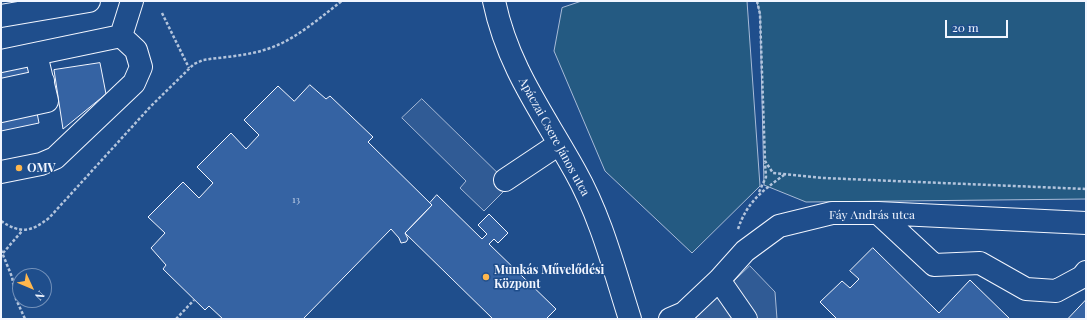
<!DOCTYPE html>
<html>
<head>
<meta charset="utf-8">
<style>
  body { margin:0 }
  #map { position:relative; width:1087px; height:320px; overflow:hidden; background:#1f4e8c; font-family:"Playfair Display",serif }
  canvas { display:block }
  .frame { position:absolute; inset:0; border:2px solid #f2f6ff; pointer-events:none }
  .north { position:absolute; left:12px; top:268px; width:40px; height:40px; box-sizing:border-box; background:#1f4e8c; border:1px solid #7391ba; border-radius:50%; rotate:134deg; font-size:11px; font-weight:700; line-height:16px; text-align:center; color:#f2f6ff }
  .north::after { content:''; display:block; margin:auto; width:14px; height:18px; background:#ffb74d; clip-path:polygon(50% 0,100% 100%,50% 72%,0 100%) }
  .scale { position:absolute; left:945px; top:20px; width:63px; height:18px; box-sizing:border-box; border:2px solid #f2f6ff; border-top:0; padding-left:5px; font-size:12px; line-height:14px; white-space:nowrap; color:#f2f6ff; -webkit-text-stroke:3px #1f4e8c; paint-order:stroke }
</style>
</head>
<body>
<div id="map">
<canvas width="1087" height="320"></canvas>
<div class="frame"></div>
<div class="north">N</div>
<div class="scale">20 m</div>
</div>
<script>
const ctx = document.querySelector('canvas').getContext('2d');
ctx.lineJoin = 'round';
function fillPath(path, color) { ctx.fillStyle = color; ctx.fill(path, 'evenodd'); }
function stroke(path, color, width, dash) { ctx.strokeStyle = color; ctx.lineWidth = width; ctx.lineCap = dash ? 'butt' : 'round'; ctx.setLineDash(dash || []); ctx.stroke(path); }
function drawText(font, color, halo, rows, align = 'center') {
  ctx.font = font + ' "Playfair Display",serif'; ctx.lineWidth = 3; ctx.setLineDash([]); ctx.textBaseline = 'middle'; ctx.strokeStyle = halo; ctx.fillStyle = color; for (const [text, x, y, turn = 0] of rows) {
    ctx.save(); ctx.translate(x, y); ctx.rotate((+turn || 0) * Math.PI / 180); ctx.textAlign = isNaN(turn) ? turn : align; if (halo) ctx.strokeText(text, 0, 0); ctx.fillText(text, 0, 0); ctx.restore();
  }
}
const green = new Path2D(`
  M582,1H747L760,186L692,253L605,171L554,51L562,8Z
  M757,1H1086V199L806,202L764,185L760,14Z`);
const parking = new Path2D(`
  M422,99L510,185L484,211L460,188L466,181L402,118Z
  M750,266L775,292L777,319H695Z`);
const building = new Path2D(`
  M26,57L39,123L1,131V62Z
  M100,63L106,94L63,129L54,70Z
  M310,85L326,99L330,96L373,137L368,142L432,205L405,233L408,239L406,242L401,243L399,238L391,229L303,319H223L209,306L205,310L163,269L166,265L151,248L165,233L148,217L183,182L199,198L213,183L197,167L231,133L246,149L259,135L244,120L278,86L294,101Z
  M437,195L482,239L487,234L478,225L489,214L508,233L498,243L494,239L489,244L556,309L546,319H493L405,233L432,205L430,203Z
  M873,248L939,313L970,280L1010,319H837L820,302L842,281L850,288L859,279L850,271Z
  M1086,300V319H1068Z`);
const path = new Path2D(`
  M757,1L760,14L765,161L773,173L823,178L1086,189
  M162,13L189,68
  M759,192L766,177L765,163
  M1,221C21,234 31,232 49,218L151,106L194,64L203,60C223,57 245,56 264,50C293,42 318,19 342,1
  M738,229C747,202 762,191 784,175
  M1,250L12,277L16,299L25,319
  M3,253L22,231
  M176,319L194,300`);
const minor = new Path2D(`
  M494,1C508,68 543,113 575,171C601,217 614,269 630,319
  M1,16L89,1
  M1,61L121,36L132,1
  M1,90L43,81
  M1,111L47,101L36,54
  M1,172L41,164L55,158L134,83L141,67L136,50L121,36
  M505,180L559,144
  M878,213L934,265L980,263L1026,289L1056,291L1082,277L1086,272
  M719,280L746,319
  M670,319L684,313L719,280L745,251L779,226L832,213H878L1086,223`);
const markers = [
  [19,168,4,"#ffb74d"],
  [486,277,4,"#ffb74d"]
];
const numberNames = [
  ["13",296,200]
];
const streetNames = [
  ["Apáczai Csere János utca",554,137,61],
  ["Fáy András utca",872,215]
];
const poiNames = [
  ["OMV",27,168],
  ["Munkás Művelődési",494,270],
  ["Központ",494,284]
];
fillPath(green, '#245a82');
stroke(green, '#a8bbd7', 1);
fillPath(parking, '#305b95');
stroke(parking, '#a8bbd7', 1);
fillPath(building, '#3563a3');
stroke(building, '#f2f6ff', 1);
stroke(minor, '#f2f6ff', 24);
stroke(path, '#b3c4dc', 2.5, [3, 2]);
stroke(minor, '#1f4e8c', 22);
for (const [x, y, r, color] of markers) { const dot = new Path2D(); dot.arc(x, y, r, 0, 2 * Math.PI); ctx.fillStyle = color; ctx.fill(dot); stroke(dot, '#1f4e8c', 1.5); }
drawText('10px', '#c3d1e8', null, numberNames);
drawText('12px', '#f2f6ff', '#1f4e8c', streetNames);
drawText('bold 12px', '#f2f6ff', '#1f4e8c', poiNames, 'left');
</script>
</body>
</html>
